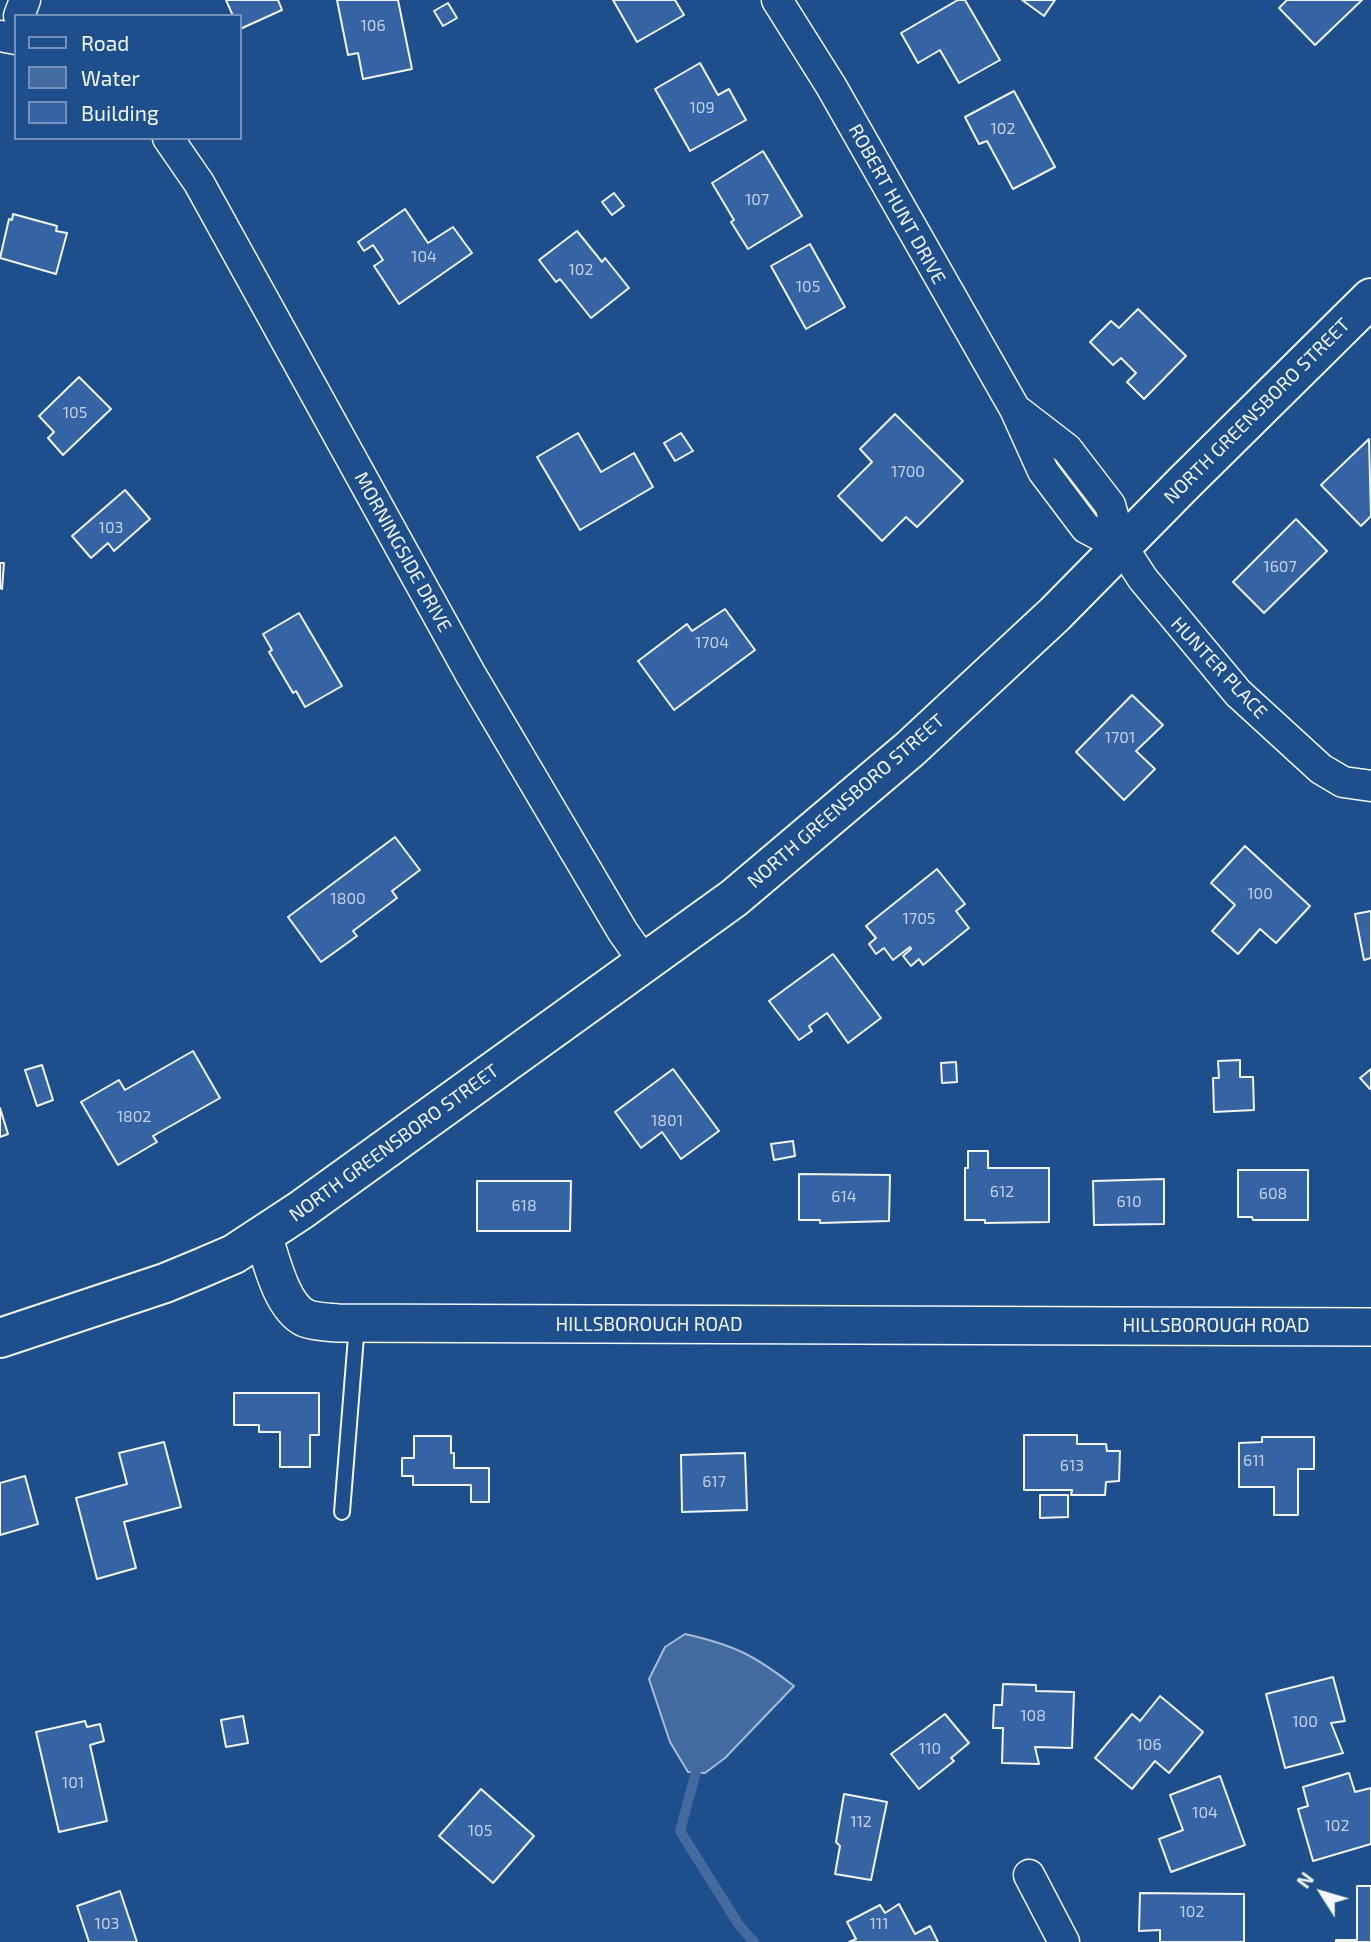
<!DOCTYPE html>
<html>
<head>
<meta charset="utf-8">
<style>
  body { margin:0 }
  #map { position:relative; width:1371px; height:1942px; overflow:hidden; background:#1f4e8c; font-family:"Exo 2",sans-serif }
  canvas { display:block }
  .legend { position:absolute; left:14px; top:14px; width:228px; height:126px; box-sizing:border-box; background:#1f4e8c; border:2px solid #7391ba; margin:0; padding:9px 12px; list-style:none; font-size:21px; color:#f2f6ff }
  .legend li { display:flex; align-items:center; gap:14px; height:35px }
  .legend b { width:35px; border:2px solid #7391ba }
  .north { position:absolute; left:1287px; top:1858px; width:70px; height:70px; -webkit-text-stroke:5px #1f4e8c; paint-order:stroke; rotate:307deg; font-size:19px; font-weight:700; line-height:28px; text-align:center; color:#f2f6ff }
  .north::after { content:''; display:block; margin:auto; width:24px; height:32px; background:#f2f6ff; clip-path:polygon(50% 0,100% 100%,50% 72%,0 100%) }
</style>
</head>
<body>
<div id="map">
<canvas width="1371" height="1942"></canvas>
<ul class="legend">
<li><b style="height:9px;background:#1f4e8c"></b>Road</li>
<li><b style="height:19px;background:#446ba0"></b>Water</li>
<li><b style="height:19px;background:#3563a3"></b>Building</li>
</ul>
<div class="north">N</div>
</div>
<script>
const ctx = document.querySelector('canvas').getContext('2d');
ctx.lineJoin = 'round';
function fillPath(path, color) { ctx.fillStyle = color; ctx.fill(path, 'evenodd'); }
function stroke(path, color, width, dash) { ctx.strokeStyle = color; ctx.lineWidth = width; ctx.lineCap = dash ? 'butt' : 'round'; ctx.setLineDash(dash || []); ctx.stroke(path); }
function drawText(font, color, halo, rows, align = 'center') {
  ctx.font = font + ' "Exo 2",sans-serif'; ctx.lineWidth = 5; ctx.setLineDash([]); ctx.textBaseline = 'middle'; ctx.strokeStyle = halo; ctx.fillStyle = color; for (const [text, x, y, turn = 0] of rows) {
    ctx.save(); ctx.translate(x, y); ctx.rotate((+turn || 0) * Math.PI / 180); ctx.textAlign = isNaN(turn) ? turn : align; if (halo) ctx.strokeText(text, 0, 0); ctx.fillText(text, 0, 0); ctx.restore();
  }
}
const water = new Path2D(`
  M685,1634C734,1645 754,1655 794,1686L725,1758L705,1773L688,1772L670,1742L649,1679L665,1647Z`);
const stream = new Path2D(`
  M696,1772L680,1831L739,1925L754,1942`);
const building = new Path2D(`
  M226,0H278L282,10L240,29V16H233Z
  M337,0H398L412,69L363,79L358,53L348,55Z
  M613,0H675L684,15L637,42Z
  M958,0H965L1000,60L959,83L940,50L918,63L901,33Z
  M1022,0H1055L1044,16Z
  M1287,0H1362L1315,45L1279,8Z
  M448,3L457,18L443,26L434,11Z
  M700,63L718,95L729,89L746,120L690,151L655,89Z
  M1014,91L1055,167L1013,189L987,141L979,144L965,117Z
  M763,151L802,216L748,249L731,222L734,220L712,183Z
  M614,193L624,206L612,215L602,202Z
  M405,209L428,243L453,227L472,253L399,304L374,266L383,260L373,245L364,251L358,242Z
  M13,214L57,226L56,231L67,233L56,274L0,258L9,219L12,220Z
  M577,231L602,262L605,258L629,288L591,318L560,279L556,282L539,260Z
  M810,244L845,307L806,329L771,266Z
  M1138,309L1186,356L1144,399L1127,382L1136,373L1121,358L1113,365L1090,342L1111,321L1119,328Z
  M79,377L111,409L63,455L48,438L54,432L39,416Z
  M895,414L963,481L917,527L906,517L882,541L838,496L872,462L860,449Z
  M578,433L601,472L634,453L653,487L580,530L537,457Z
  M681,433L693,451L675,461L664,443Z
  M1369,439L1371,516L1361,526L1321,485Z
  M125,490L150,519L114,551L108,543L91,558L72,536Z
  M1296,519L1327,551L1264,613L1233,582Z
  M0,563H4L2,589L0,588Z
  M725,609L755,650L674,710L638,661L687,624L692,631Z
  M299,613L342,686L305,707L296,691L293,693L269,652L272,650L263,634Z
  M1132,695L1163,725L1136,751L1155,769L1124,800L1076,752Z
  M395,837L420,870L392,891L397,898L353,931L357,936L321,962L288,917Z
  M1245,846L1310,906L1276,943L1260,929L1238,954L1212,931L1235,905L1211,883Z
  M937,869L965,904L956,911L969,928L923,965L919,959L911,966L903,956L911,949L910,947L893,960L884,948L876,954L869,944L876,938L866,926Z
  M1371,911V958L1364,960L1355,914Z
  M833,954L881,1018L848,1043L827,1013L809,1026L812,1031L799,1040L769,1001Z
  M193,1051L220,1098L153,1136L157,1142L118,1165L81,1102L119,1080L125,1090Z
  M1240,1060V1077H1253L1254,1110L1214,1112L1213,1078H1219L1218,1061Z
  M956,1062L957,1082L942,1083L941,1063Z
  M42,1065L53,1100L37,1106L25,1070Z
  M673,1069L719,1131L681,1159L662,1132L641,1148L615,1112Z
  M1371,1069V1088L1370,1089L1360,1078Z
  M0,1108L8,1134L0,1137Z
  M793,1141L795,1156L774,1160L771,1144Z
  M968,1151H988V1168H1049V1222L985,1223V1220H965V1168H968Z
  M1238,1170H1308V1220H1253L1252,1217H1238Z
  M799,1174L890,1175L889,1221L820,1223V1220H799Z
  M1164,1179V1224L1094,1225L1093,1181Z
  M477,1181H571L570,1231H477Z
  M234,1393H319V1435H310V1467H280V1432H259V1425H234Z
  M1024,1435H1077V1444H1106L1107,1451H1120L1119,1481L1106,1482L1105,1495H1071L1072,1490H1024Z
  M414,1436H451V1453H454V1468H489V1502H471V1485H413V1476H402V1458H414Z
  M1262,1437H1314V1469H1298V1515H1274V1487H1239V1443L1262,1442Z
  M164,1442L181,1507L124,1522L136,1568L97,1579L76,1498L127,1484L119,1453Z
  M745,1453L747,1510L682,1512L681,1455Z
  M25,1476L38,1524L0,1535V1483Z
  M1040,1495H1068V1517L1040,1518Z
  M1333,1677L1345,1721L1331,1723L1343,1753L1285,1768L1266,1694Z
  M1003,1684L1036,1685V1691L1074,1692L1072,1748L1035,1747L1039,1764L1002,1763L1003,1728H993L994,1705H1002Z
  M1160,1696L1203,1732L1169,1773L1155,1761L1132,1789L1095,1758L1132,1714L1140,1721Z
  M945,1714L969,1743L951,1758L954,1761L919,1789L891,1754Z
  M243,1716L248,1743L226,1747L221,1720Z
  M85,1721L87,1727L100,1724L104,1741L90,1745L107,1821L59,1832L36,1732Z
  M1349,1773L1355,1792L1371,1788V1844L1313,1861L1298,1809L1308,1806L1303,1787Z
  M1220,1776L1245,1845L1171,1872L1159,1839L1183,1830L1170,1795Z
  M481,1789L534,1836L493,1883L439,1836Z
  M844,1794L887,1802L871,1880L835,1874L840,1846L836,1842Z
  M1357,1886H1371V1942H1336V1940H1357Z
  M120,1891L137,1942H89L77,1906Z
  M1140,1893L1244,1894V1942H1160V1930L1139,1931Z
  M899,1904L915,1934L930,1926L938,1942H849L856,1939L847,1922L880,1905L885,1913Z`);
const service = new Path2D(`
  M342,1512L357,1324`);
const minor = new Path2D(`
  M777,0L831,86L1015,409L1043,471L1086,528L1122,547
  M19,16L25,0
  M0,36L16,39
  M168,138L199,183L471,675L623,932L645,963
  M1019,412L1067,449L1110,505L1122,547L1143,579L1238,693L1321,769L1343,782L1371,786
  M1029,1875L1064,1942`);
const tertiary = new Path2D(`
  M263,1235C271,1259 281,1306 305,1318C315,1322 327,1322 338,1323L1371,1327`);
const secondary = new Path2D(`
  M0,1338L165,1283L199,1269L234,1254L301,1210L734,898L910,749L1055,614L1183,484L1371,298`);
const numberNames = [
  ["106",373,26],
  ["109",702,108],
  ["102",1003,129],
  ["107",757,200],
  ["104",424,257],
  ["102",581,270],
  ["105",808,287],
  ["105",75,413],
  ["1700",908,472],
  ["103",111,528],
  ["1607",1280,567],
  ["1704",712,643],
  ["1701",1120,738],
  ["100",1260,894],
  ["1800",348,899],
  ["1705",919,919],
  ["1802",134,1117],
  ["1801",667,1121],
  ["612",1002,1192],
  ["608",1273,1194],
  ["614",844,1197],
  ["610",1129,1202],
  ["618",524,1206],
  ["611",1254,1461],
  ["613",1072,1466],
  ["617",714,1482],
  ["108",1033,1716],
  ["100",1305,1722],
  ["106",1149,1745],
  ["110",930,1749],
  ["101",73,1783],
  ["104",1205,1813],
  ["112",861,1822],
  ["102",1337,1826],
  ["105",480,1831],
  ["102",1192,1912],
  ["103",107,1924],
  ["111",879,1924]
];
const streetNames = [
  ["ROBERT HUNT DRIVE",897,204,61],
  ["NORTH GREENSBORO STREET",1257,411,-45],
  ["MORNINGSIDE DRIVE",403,552,61],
  ["HUNTER PLACE",1219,668,47],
  ["NORTH GREENSBORO STREET",846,801,-41],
  ["NORTH GREENSBORO STREET",394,1143,-36],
  ["HILLSBOROUGH ROAD",649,1325],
  ["HILLSBOROUGH ROAD",1216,1326]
];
fillPath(water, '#446ba0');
stroke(water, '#a8bbd7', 2);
stroke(stream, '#446ba0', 10);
fillPath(building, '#3563a3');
stroke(building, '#f2f6ff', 2);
stroke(service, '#f2f6ff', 18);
stroke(minor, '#f2f6ff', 33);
stroke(tertiary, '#f2f6ff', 40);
stroke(secondary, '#f2f6ff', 42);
stroke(service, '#1f4e8c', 14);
stroke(minor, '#1f4e8c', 30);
stroke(tertiary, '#1f4e8c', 37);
stroke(secondary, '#1f4e8c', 38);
drawText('16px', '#c3d1e8', null, numberNames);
drawText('19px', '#f2f6ff', '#1f4e8c', streetNames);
</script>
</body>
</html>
